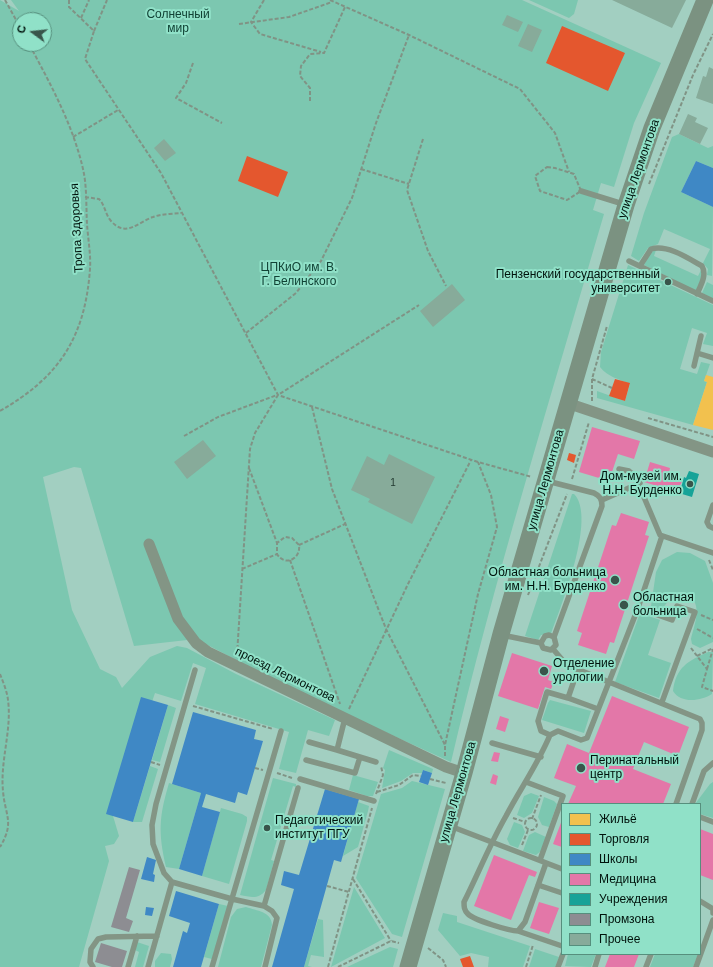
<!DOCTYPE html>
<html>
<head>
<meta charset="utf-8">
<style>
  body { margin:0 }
  #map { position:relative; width:713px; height:967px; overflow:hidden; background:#a2cfc1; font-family:Arial,sans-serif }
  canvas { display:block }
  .legend { position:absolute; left:561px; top:803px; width:140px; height:152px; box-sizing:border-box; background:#90e1c8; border:1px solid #568f7d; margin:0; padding:5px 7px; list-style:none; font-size:12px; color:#00130c }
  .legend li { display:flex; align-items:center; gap:8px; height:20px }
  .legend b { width:20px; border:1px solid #568f7d }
  .north { position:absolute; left:12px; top:12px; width:40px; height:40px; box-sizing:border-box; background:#90e1c8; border:1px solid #568f7d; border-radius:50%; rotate:285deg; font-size:11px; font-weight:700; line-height:16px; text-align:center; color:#00130c }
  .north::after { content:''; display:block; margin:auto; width:14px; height:18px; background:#39554b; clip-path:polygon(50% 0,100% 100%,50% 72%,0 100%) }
</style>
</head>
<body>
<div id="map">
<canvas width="713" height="967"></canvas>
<ul class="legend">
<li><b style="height:11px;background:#f2c14e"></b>Жильё</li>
<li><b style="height:11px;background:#e4572e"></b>Торговля</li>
<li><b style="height:11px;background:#3f88c5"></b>Школы</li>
<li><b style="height:11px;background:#e377a8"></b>Медицина</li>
<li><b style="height:11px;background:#17a398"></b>Учреждения</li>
<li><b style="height:11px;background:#8d8d92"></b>Промзона</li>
<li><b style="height:11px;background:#87ab9a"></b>Прочее</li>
</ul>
<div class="north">С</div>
</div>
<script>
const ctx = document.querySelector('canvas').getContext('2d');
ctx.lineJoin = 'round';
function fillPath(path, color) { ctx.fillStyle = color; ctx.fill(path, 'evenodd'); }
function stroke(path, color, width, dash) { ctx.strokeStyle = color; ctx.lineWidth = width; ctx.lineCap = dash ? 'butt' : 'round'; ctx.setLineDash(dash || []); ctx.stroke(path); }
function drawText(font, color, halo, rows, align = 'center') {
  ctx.font = font + ' Arial,sans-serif'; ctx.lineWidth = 4; ctx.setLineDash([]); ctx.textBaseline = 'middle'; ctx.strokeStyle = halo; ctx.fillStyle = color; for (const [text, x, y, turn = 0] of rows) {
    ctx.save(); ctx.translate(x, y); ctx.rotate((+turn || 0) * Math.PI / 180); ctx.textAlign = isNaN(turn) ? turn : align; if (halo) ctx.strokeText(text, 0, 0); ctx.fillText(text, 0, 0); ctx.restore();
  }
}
const green = new Path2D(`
  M0,0L19,11L11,0H522L661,63L634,123L614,187L601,183L593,210L604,214C551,396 495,577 451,762L306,696L196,639L134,646L81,468L74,467L43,477L72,610L100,669L116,677L122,688L150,657L177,646L187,648L236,674L335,720L329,736L308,730L296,773L279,769L289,732L195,704L206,668L193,663L181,701L155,693L113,816L119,836L114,844L105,846L109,861L79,967H0ZM20,20H44V44H20Z
  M529,0H578L574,14L569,18Z
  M679,134L708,148L713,146V168L696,161L681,192L713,207L712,276L707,275L708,269L703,263L710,249L664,229L658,244L648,248L639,261L631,256L644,213L672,137Z
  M656,250L654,256L698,276L701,270L702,277L696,291L644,265L651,252Z
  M628,265L713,305V346L703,344L707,333L692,328L680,369L697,374L701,362L710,364L704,381L707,382L693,425L597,398V391L625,401L630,384C619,379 608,377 600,367L601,352Z
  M707,282L713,285V299L702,293Z
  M572,494H574C597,517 561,606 551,634L541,635L538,640L525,636Z
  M677,552L690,553L705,561L713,583V642L700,648L692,644L691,639C694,625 704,604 687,594C683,591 679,592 675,594C667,598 667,608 658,610L651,606L656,572L662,560Z
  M640,613L660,620L648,655L671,663L659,698L615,682Z
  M708,652H713L712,694C701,701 681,704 673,691C676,667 688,661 708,652Z
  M550,700L591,711L584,733L542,720L548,703Z
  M168,705L176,708L160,762L152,760Z
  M389,750L433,769L432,773L423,770L422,773H413L401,781L382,788L385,770L383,768Z
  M150,766L158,769L142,822H133Z
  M353,775L378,782L373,796H367L349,790Z
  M273,778L296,784V787L293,786L271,860L274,861L266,890C258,900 251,897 240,895Z
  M412,781L445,789L402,937L392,934L356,878L381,794L402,788Z
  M713,782V818L700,814V804H695L710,784Z
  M169,783L201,793L179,869L166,867C158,832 159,817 169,783Z
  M531,793L539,796L532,813L524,818L517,815L524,796Z
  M544,797L554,801L557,804L549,827L542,825L538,817Z
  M358,802L369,806L368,811L358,847L343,856Z
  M221,808L242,814L247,817V821L229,884L202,876Z
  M514,822L522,825L525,832L518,848L510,845L507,839Z
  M535,832L546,837L541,851L536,855L523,851L529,835Z
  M354,887L385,938L331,967Z
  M219,904L228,906L212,959L204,957Z
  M246,907C257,911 271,911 272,925L261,967H218L231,917L237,909Z
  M443,913L457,916V922L530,946L523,967H488L489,957L471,953L460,956L438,930Z
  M318,919L323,920L324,957L311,955L308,966L312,967H304Z
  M137,942L149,946L143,967H135L139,952L135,950Z
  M390,947L398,949L393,967H347Z
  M535,949L559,957L555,967H529Z
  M161,953L171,954L172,959L170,967H155V961Z
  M568,954H596L591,967L565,966Z
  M655,954H698L693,967H650Z`);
const homes = new Path2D(`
  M706,375L713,377V430L693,425L707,382L704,381Z`);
const shops = new Path2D(`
  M562,26L625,53L608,91L546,63Z
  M247,156L288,172L278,197L238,181Z
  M615,379L630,383L625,401L609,396Z
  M569,453L576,455L574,463L567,460Z
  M470,956L474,967H463L460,959Z`);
const schools = new Path2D(`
  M696,161L713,168V207L681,192Z
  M141,697L168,705L133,822L106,814Z
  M193,712L256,730L254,739L263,741L247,795L238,792L235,803L206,794L202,807L220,812L202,876L179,869L201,793L172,784Z
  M423,770L432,773L428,785L419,782Z
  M325,789L359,799L341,862L334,860L304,967H272L294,889L281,885L284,871L299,875Z
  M147,857L156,860L153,874L155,875L154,882L141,879Z
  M176,891L219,904L201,967H173L183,931L187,933L190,923L169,916Z
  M146,907L154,908L152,916L145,915Z`);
const health = new Path2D(`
  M592,427L640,441L634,459L618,454L609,481L579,472Z
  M650,462L670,468L668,476L683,479L677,492L644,482Z
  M621,513L649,522L645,535L649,536L614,643L610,642L606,654L578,645L582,633L577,631L612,525L616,526Z
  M512,653L552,666L548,680L554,682L551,689L545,687L538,709L498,696Z
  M612,696L689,727L678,756L644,742L633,769L671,784L663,804H568L576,786L554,778L567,744L589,753Z
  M500,716L509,719L505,732L496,729Z
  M494,752L500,753L498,762L491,761Z
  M493,774L498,776L496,785L490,783Z
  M562,820V847L553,844Z
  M700,829L713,834V880L700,875Z
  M494,855L537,872L535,877L529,875L511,920L474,906Z
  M539,902L559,908L549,934L530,928Z
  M610,954H639L634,967H605Z`);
const public = new Path2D(`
  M689,471L699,474L692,497L682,494L683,489L681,488L684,477L686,478Z`);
const industry = new Path2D(`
  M129,867L140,870L126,918L133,921L129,932L111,927Z
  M101,943L127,951L122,967H112L95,962Z`);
const building = new Path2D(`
  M612,0H686L672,28Z
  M507,15L523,22L518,32L502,25Z
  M528,24L542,30L532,52L518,46Z
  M709,67L713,69V104L696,98L703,76L706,77Z
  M688,114L697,118L695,122L708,128L700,144L679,134Z
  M164,139L176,153L165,161L154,148Z
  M452,284L465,300L433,327L420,311Z
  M203,440L216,456L187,479L174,462Z
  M389,454L435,477L412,524L368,502L370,499L351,490L367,456L384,465Z`);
const path = new Path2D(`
  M5,0L20,27
  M69,0V7L94,31L85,59L161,173L278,395L478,462L532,477
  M264,0L251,22L260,34L321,52
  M330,0L409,35L520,89L555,133L569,172
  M81,18L89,0
  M239,24L289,17L332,2
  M94,31L107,0
  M193,63L186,83L176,98L222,123
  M310,101V88L300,76L301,66L310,54L324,53L345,7
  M73,137L118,110
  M423,139L407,190L428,251L446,286
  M547,167L555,168L574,174L581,191L567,200L540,191L535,176Z
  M361,169L409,184
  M649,184L693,75L713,34
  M85,197L99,199C105,205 105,214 111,221C126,238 138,222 153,217C161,214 172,214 181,213
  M246,333L296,293L321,261L352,198L376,123L409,35
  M592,379L612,388
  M592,401V379L607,326
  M312,407L332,489L386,629L445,745
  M0,411C59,377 85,338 90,269C91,255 88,239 87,224C86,206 87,186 83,169C73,125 50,83 29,44
  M648,418L713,437
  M184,436L218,417L277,395
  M249,468L277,543V554C285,567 301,559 299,545L292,538L285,537L277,543
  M572,479L589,422
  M299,545L345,524
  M290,560L340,704
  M709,560L713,570
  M242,569L277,554
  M528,595L567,494
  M701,615L713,620
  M697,629L713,638
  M691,648L707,669L702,687L713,691
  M237,655L250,449L255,433L278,395L419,305
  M697,656L713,648
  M707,669L713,649
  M0,674C3,682 7,691 8,700C12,730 0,761 3,791C5,816 15,822 0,847
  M193,706L273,729
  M349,709L408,584L471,460
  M445,756V745L478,594L497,527L491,495L478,462
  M151,762L160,765
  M255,768L263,770
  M277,773L292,778
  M430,779L446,783
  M377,792L399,785L413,775L421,776
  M376,794L383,775L381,766
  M525 824a6 6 0 1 1 12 0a6 6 0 1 1-12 0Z
  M513,818L525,822
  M532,819L541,795
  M522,845L528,830
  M353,879L391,941
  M327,886L349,892
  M428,948L443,960L446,967
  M328,967L372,808
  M338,967L391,941L399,943
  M526,967L533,945`);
const service = new Path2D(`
  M581,191L623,204
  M629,261L713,301
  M640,266L651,249C667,244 688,258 702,266C707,275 701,285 697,294
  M697,353L713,358
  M694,366L701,336
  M619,469L629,471L635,476L660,535L713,553
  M547,481L594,493C600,496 602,499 602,506L554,637L556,645L551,650L543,648L541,643L545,636L549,635L554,637
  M602,500L640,483
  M713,505L707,522L709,526L713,528
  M638,608L672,620L677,606L695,612L662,702
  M502,635L541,643
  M553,649L565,663L572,667L700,719L702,723V730L676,804
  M578,669L568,698L598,709
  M195,670L156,804L152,825L153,844L164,873L172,882L232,899L264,906L298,788
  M345,718L337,750L376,762
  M550,735L541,731L538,721L547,692L568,698
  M309,742L337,750
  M492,743L541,757
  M306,760L355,773L360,757
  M300,779L374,801
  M526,782L563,796L540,860
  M692,804L704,771L713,763
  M700,817L713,822
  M450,826L562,869
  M546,863L525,922L518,931C509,931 474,920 468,914C464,910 464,907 464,902C478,874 490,844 506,816C520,789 538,764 550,735L558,731L581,740L587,738L638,608L662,536
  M538,885L562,893
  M700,901L713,909V913
  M264,906L272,911L277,918L265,967
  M518,931L562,946
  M93,967L90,962L91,949L98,939L106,937L157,936
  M128,967L137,936
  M148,967L172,882
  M212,967L281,731
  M558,967L563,954
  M595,967L599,954
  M646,967L651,954
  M696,967L713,920`);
const minor = new Path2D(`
  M567,403L713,452
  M149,544L178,619L196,643L208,652L446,767L464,773`);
const primary = new Path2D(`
  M408,967L464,773L501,634L626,205L652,128L705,0`);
const markers = [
  [668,282,4,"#39554b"],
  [690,484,4,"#39554b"],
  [615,580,5,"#39554b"],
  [624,605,5,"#39554b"],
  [544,671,5,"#39554b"],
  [581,768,5,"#39554b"],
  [267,828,4,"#39554b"]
];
const numberNames = [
  ["1",393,483]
];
const parkNames = [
  ["Солнечный",178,15],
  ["мир",178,29],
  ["ЦПКиО им. В.",299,268],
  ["Г. Белинского",299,282]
];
const streetNames = [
  ["улица Лермонтова",639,169,-71],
  ["Тропа Здоровья",77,228,-93],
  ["улица Лермонтова",546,480,-74],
  ["проезд Лермонтова",285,675,26],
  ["улица Лермонтова",458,792,-74]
];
const poiNames = [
  ["Пензенский государственный",660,275,"right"],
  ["университет",660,289,"right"],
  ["Дом-музей им.",682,477,"right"],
  ["Н.Н. Бурденко",682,491,"right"],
  ["Областная больница",606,573,"right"],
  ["им. Н.Н. Бурденко",606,587,"right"],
  ["Областная",633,598],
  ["больница",633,612],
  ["Отделение",553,664],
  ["урологии",553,678],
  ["Перинатальный",590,761],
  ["центр",590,775],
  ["Педагогический",275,821],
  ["институт ПГУ",275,835]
];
fillPath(green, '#7cc7b0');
fillPath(homes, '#f2c14e');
fillPath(shops, '#e4572e');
fillPath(schools, '#3f88c5');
fillPath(health, '#e377a8');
fillPath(public, '#17a398');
fillPath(industry, '#8d8d92');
fillPath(building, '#87ab9a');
stroke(path, '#809385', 2, [4, 2]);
stroke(service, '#839585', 5.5);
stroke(minor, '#839585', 11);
stroke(primary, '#7b9281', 17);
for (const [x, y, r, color] of markers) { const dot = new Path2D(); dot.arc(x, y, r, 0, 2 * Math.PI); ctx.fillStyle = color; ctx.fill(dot); stroke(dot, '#90e1c8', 1.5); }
drawText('10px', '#223930', null, numberNames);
drawText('12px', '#114235', '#90e1c8', parkNames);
drawText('12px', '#00130c', '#90e1c8', streetNames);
drawText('12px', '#00130c', '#90e1c8', poiNames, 'left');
</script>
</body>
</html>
